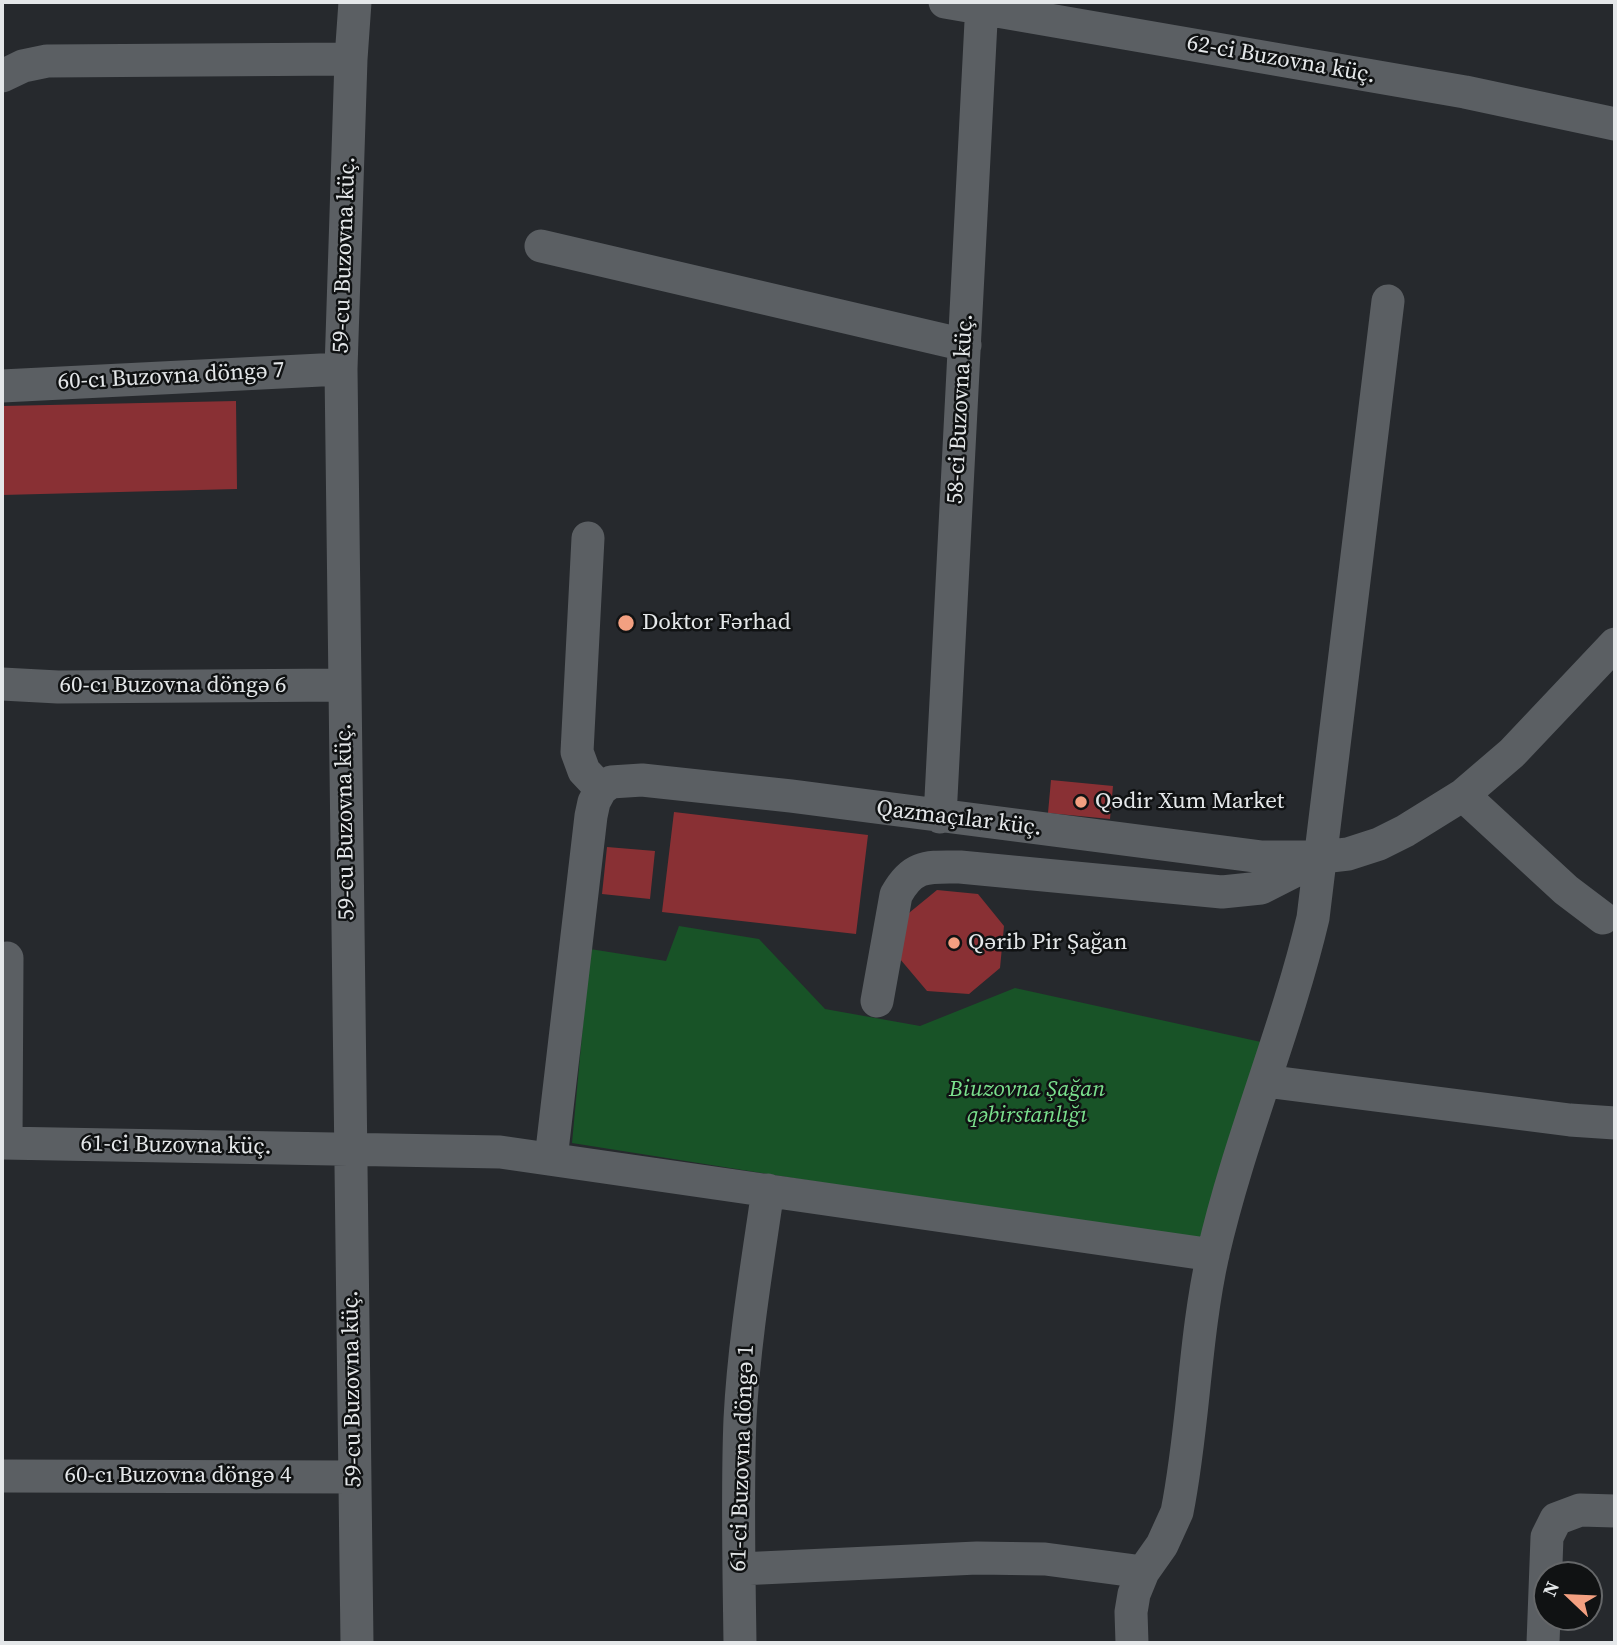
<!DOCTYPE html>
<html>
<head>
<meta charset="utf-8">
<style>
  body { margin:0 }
  #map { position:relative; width:1617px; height:1645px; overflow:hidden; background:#26292d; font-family:"Source Serif 4",serif }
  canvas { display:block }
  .frame { position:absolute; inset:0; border:4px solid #e4e7e9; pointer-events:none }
  .north { position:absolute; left:1533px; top:1561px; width:70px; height:70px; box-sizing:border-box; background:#101213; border:2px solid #656769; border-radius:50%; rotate:293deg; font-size:19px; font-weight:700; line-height:28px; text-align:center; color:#e4e7e9 }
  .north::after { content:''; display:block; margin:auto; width:24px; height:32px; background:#f3a081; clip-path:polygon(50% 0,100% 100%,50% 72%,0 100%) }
</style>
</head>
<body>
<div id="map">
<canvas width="1617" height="1645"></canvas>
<div class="frame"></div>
<div class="north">N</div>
</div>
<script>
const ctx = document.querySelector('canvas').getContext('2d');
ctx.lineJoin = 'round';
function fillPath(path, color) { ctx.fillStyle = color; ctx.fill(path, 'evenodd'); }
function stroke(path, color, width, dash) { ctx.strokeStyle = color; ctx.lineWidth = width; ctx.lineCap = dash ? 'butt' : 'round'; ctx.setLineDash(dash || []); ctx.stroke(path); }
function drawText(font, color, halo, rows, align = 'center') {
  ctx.font = font + ' "Source Serif 4",serif'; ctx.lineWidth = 5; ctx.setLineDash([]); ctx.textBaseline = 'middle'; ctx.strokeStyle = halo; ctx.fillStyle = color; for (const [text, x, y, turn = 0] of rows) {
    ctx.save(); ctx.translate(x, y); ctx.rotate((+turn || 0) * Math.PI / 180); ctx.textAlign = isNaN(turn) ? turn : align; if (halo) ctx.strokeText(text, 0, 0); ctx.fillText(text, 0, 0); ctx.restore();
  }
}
const green = new Path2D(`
  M679,926L759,939L825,1009L920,1026L1015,988L1261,1042L1204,1243L572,1143L590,949L666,961Z`);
const building = new Path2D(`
  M236,401L237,489L2,495V406Z
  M1051,780L1113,786L1110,819L1048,813Z
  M674,812L868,835L856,934L662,912Z
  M607,847L655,851L650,899L602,894Z
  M937,890L978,894L1004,926L1000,968L969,994L927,991L900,959L904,917Z`);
const minor = new Path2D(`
  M355,2L351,59L341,369L357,1643
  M945,2L1465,92L1615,124
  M2,76L23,66L47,61L351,59
  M541,246L965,345
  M2,386L341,369
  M588,538L577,752L584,771L601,789
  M2,684L58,687L344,685
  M1463,795L1566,890L1603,918
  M940,817L982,2
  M877,1001L896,895C913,864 928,867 960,867L1222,892L1261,888L1318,859
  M1265,1081L1570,1120L1615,1123
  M2,1143L500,1152L1213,1255
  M6,1143L7,958
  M551,1159L591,816L594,802L601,789L611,782L642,780L791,796L1262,857H1322L1348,854L1379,844L1405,831L1463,795L1512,753L1615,644
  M2,1476L354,1477
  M739,1569L977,1558L1045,1559L1143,1572
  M740,1643C739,1568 737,1493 740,1419C744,1342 757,1266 768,1190
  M1132,1643L1131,1612L1134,1594L1143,1572L1162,1545L1177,1512C1194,1427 1194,1339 1213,1254C1239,1140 1286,1032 1313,918L1388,301
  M1543,1643L1547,1537L1556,1519L1580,1510L1615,1511`);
const markers = [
  [626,623,9,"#f3a081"],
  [1081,802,7,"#f3a081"],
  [954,943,7,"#f3a081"]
];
const streetNames = [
  ["62-ci Buzovna küç.",1281,60,10],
  ["59-cu Buzovna küç.",345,255,-88],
  ["60-cı Buzovna döngə 7",171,377,-3],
  ["58-ci Buzovna küç.",961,409,-87],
  ["60-cı Buzovna döngə 6",173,686],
  ["Qazmaçılar küç.",959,819,7],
  ["59-cu Buzovna küç.",346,822,-91],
  ["61-ci Buzovna küç.",176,1146,1],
  ["59-cu Buzovna küç.",353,1389,-91],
  ["61-ci Buzovna döngə 1",743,1458,-88],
  ["60-cı Buzovna döngə 4",178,1476]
];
const poiNames = [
  ["Doktor Fərhad",642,623],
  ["Qədir Xum Market",1095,802],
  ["Qərib Pir Şağan",968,943]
];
const parkNames = [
  ["Biuzovna Şağan",1027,1090],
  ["qəbirstanlığı",1027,1116]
];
fillPath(green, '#185327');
fillPath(building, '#893034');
stroke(minor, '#5b5f63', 33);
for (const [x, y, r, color] of markers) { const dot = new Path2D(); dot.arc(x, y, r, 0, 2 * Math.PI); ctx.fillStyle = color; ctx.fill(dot); stroke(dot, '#101213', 2.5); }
drawText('23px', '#e4e7e9', '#101213', streetNames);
drawText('23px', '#e4e7e9', '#101213', poiNames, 'left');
drawText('italic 23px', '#7ae08d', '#101213', parkNames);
</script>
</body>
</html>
